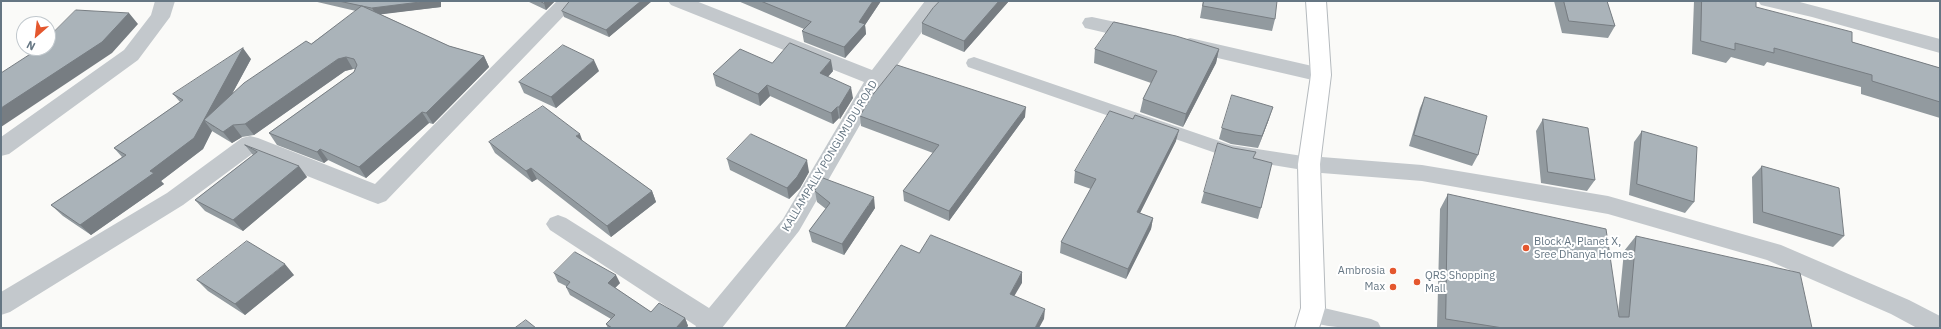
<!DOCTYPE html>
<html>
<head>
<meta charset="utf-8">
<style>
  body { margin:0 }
  #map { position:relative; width:1941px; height:329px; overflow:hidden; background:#fafaf8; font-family:"IBM Plex Sans",sans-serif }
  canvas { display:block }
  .frame { position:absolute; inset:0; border:2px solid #657683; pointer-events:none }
  .north { position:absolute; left:16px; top:16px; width:40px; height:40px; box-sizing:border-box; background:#fff; border:1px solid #c1c8cd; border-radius:50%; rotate:208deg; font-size:11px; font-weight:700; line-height:16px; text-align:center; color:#657683 }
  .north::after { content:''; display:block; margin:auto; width:14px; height:18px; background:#e4572e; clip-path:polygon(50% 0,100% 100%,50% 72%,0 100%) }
</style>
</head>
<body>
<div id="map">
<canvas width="1941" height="329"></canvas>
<div class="frame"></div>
<div class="north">N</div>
</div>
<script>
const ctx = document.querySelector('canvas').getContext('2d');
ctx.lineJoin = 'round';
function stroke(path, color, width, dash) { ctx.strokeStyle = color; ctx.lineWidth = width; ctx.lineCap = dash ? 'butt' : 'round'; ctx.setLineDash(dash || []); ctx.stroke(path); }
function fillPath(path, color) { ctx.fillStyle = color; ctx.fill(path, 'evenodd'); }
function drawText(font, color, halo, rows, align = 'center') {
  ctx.font = font + ' "IBM Plex Sans",sans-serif'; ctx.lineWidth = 4; ctx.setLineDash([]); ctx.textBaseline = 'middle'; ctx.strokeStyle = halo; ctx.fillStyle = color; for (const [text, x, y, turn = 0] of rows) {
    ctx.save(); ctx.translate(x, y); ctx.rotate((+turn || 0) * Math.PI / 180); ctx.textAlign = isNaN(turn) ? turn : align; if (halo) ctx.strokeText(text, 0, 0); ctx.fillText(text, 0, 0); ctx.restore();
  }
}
const lane = new Path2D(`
  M974,57L1231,145L1309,157L1315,159L1318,164L1315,169L1309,171L1230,158L968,67L966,63L968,59Z
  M1311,305L1371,319L1378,322L1381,328C1354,328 1329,329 1304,320L1301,314L1304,308Z`);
const street = new Path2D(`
  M155,1H175L170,17L138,60L9,154L1,156V137L124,50L151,15Z
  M557,1H578L386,201L378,204L370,201L252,154L183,205L10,312L1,315V292L167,193L242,138L250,136L258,138L375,184Z
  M668,1H696L872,70L925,1H945L884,83L799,231L722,328H695L696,326L550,230L546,224L550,218L558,215L566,218L709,308L783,219L864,82L671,5Z
  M1758,1H1796L1940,39V53L1812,17L1761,5Z
  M1092,17L1148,29L1151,34L1148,39L1141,41L1085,28L1082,23L1085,18Z
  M1190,38L1321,68L1328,70L1331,75L1328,80L1321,82L1183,50L1180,45L1183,40Z
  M1309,156L1422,165L1608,196L1781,245L1909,300L1940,316V328H1917L1891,314L1767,260L1608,214L1422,181L1309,172L1301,170L1298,164L1301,158Z`);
const primary = new Path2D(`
  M1306,1H1326L1331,75L1320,164L1325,308L1319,328H1295L1301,308L1298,164L1311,75Z`);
const wall = new Path2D(`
  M313,1H441V7L380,14L449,46L484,56L489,67L433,124L429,123L366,178L328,160L324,163L277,145L269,133L354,72L355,69H353L345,71L254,135L242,137L232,143L212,131L203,149L161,181L164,184L91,235L63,216L51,205L122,157L114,148L180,102L173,94L251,59L232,94L311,44L356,11Z
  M527,1H555L546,10Z
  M652,1L609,37L564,17L562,11Z
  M738,1H881L865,25L866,34L845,58L804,42L802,31L804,29Z
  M940,1H1009L964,52L922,34V23Z
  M1203,1L1275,19L1272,31L1200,18Z
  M1554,1H1607L1615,26L1608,38L1562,33Z
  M1694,1H1756V7L1852,42L1940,68V118L1861,94V87L1767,62L1764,66L1731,57L1726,63L1692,54Z
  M1095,49H1219L1216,63L1183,127L1140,112L1143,99L1151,83L1094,63Z
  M772,63L833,71L828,77L853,98L840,119L839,118L833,124L770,96L760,106L716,86L713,74Z
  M599,71L556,108L524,93L519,82Z
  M1425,97L1478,155L1472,166L1409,146L1420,108Z
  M860,116L1025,117L949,221L904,201L903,191L933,153L861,126Z
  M1133,119L1176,141L1140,213L1153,218L1151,229L1126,279L1060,253L1061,242L1091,189L1074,183L1075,171Z
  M1269,119L1258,148L1231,144L1219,139L1222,128Z
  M1543,119L1595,180L1587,191L1541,183L1536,131Z
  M1642,131L1694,202L1685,213L1629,195L1634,142Z
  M582,141L652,191L656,202L611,237L537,179L532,182L495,153L489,142Z
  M245,145L307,177L243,231L205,211L195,200L253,155Z
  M1254,158L1261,208L1258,219L1201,203L1204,192Z
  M727,159L809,172L800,188L789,199L730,170Z
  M1762,166L1844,236L1833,247L1753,223L1752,177Z
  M815,191L875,208L844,255L812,242L809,231L826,209L817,202Z
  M1448,194L1618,314L1624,251L1636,236L1812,328H1437L1440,209Z
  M554,273L620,283L615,288L651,312L685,318L688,326L686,328H608L606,324L611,319L570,295L566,287V286L558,282Z
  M294,275L245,315L208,291L197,280Z`);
const shadedWall = new Path2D(`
  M428,1H441V7L376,15L372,8Z
  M546,1H555L546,10L544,3Z
  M641,1H652L609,37L606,30Z
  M873,1H881L865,25L866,34L845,58L844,47L859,22Z
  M999,1H1009L964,52V41Z
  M129,13L138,24L112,53L1,127V108Z
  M243,48L251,59L214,127L204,120L212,131L203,149L161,181L164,184L91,235L80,225L150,171Z
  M1219,49L1216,63L1183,127L1186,114Z
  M484,56L489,67L433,124L426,113Z
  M346,57L353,69L345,71L254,135L245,124L338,59Z
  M594,60L599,71L556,108L551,97Z
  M831,60L833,71L821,84L820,73Z
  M767,85L770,96L760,106L758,94Z
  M851,87L853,98L840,119L839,107Z
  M837,107L839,118L833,124L831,113Z
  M1026,107L1025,117L949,221V211Z
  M1273,107L1269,119L1258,148L1262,136Z
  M422,112L429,123L366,178L359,167Z
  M233,125L242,137L232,143L223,132Z
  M1179,130L1176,141L1135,223L1137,212Z
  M580,134L584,145L576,136Z
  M320,149L328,160L324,163L317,152Z
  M807,160L809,172L800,188L789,199L787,188Z
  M299,166L307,177L243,231L233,220Z
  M531,168L537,179L532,182L526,171Z
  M652,191L656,202L611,237L607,226Z
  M874,197L875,208L844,255L842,244Z
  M1153,218L1151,229L1126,279L1128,269Z
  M285,264L294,275L245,315L235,304Z
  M1022,272V283L1009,305L1010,294Z
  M616,275L620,283L612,291L608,283Z
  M1045,309L1044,319L1039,328H1035Z
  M685,318L688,326L686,328H676Z`);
const building = new Path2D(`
  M339,1H428L372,8Z
  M540,1H546L544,3Z
  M570,1H641L606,30L562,11Z
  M761,1H873L859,22L865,24L844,47L802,31L811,22Z
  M940,1H999L964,41L922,23L933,8Z
  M1204,1H1277L1275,19L1203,6Z
  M1564,1H1607L1615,26L1569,21Z
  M1702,1H1756V7L1852,32V42L1940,68V102L1872,81V75L1774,48V53L1735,43V50L1701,41Z
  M362,6L449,46L484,56L426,113L422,112L359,167L320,149L317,152L269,133L354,72L357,65L354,59L346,57L338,59L245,124L233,125L223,132L204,120L244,83L306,41L311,44Z
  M76,10L129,13L102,42L1,108V73L35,51L38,48H48V38Z
  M1114,22L1176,36L1219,49L1186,114L1143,99L1157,71L1095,49Z
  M790,43L831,60L820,73L851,87L839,107H837L831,113L767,85L758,94L713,74L740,49L772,63Z
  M563,45L594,60L551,97L519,82Z
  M243,48L194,138L150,171L154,173L80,225L51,205L126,155L114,148L183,100L173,94Z
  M897,65L1026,107L949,211L903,191L939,145L860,116L871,97Z
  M1232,95L1273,107L1262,136L1235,132L1222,128Z
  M1425,97L1487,116L1478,155L1414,135Z
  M543,106L580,134L576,136L652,191L607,226L531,168L526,171L489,142Z
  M1110,111L1133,119L1135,115L1179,130L1137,212L1153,218L1128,269L1061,242L1096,179L1075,171Z
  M1543,119L1588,128L1595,180L1548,172Z
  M1642,131L1697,147L1694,202L1637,184Z
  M751,134L807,160L797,177L787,188L727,159Z
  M1218,143L1233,148L1256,152L1253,158L1272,163L1261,208L1204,192Z
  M245,145L299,166L233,220L195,200L257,152Z
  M1762,166L1839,188L1844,236L1763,212Z
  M823,178L874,197L842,244L809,231L830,203L815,191Z
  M1448,194L1606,229L1619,317H1629L1636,236L1800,273L1812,328H1503L1446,319Z
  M931,235L1022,272L1010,294L1045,309L1035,328H845L901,245L919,253Z
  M247,241L285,264L235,304L197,280Z
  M575,252L616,275L608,283L651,312L659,303L685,318L676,328H612L606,324L615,315L566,287L570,282L554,273Z
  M526,320L536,328H515Z`);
const markers = [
  [1526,248,4,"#e4572e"],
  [1393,271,4,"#e4572e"],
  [1417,282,4,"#e4572e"],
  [1393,287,4,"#e4572e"]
];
const streetNames = [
  ["KALLAMPALLY PONGUMUDU ROAD",830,156,-59]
];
const poiNames = [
  ["Block A, Planet X,",1534,242],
  ["Sree Dhanya Homes",1534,255],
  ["Ambrosia",1385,271,"right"],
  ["QRS Shopping",1425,276],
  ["Mall",1425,289],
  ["Max",1385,287,"right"]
];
stroke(primary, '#b5babe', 2);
fillPath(lane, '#c3c8cc');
fillPath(street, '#c3c8cc');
fillPath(primary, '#fff');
fillPath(wall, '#929a9f');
fillPath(shadedWall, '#777d82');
fillPath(building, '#aab3b9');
stroke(building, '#777d82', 1);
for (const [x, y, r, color] of markers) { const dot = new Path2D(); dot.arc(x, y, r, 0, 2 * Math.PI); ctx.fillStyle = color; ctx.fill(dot); stroke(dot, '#fff', 1.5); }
drawText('11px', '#657683', '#fff', streetNames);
drawText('11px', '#657683', '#fff', poiNames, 'left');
</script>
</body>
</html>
